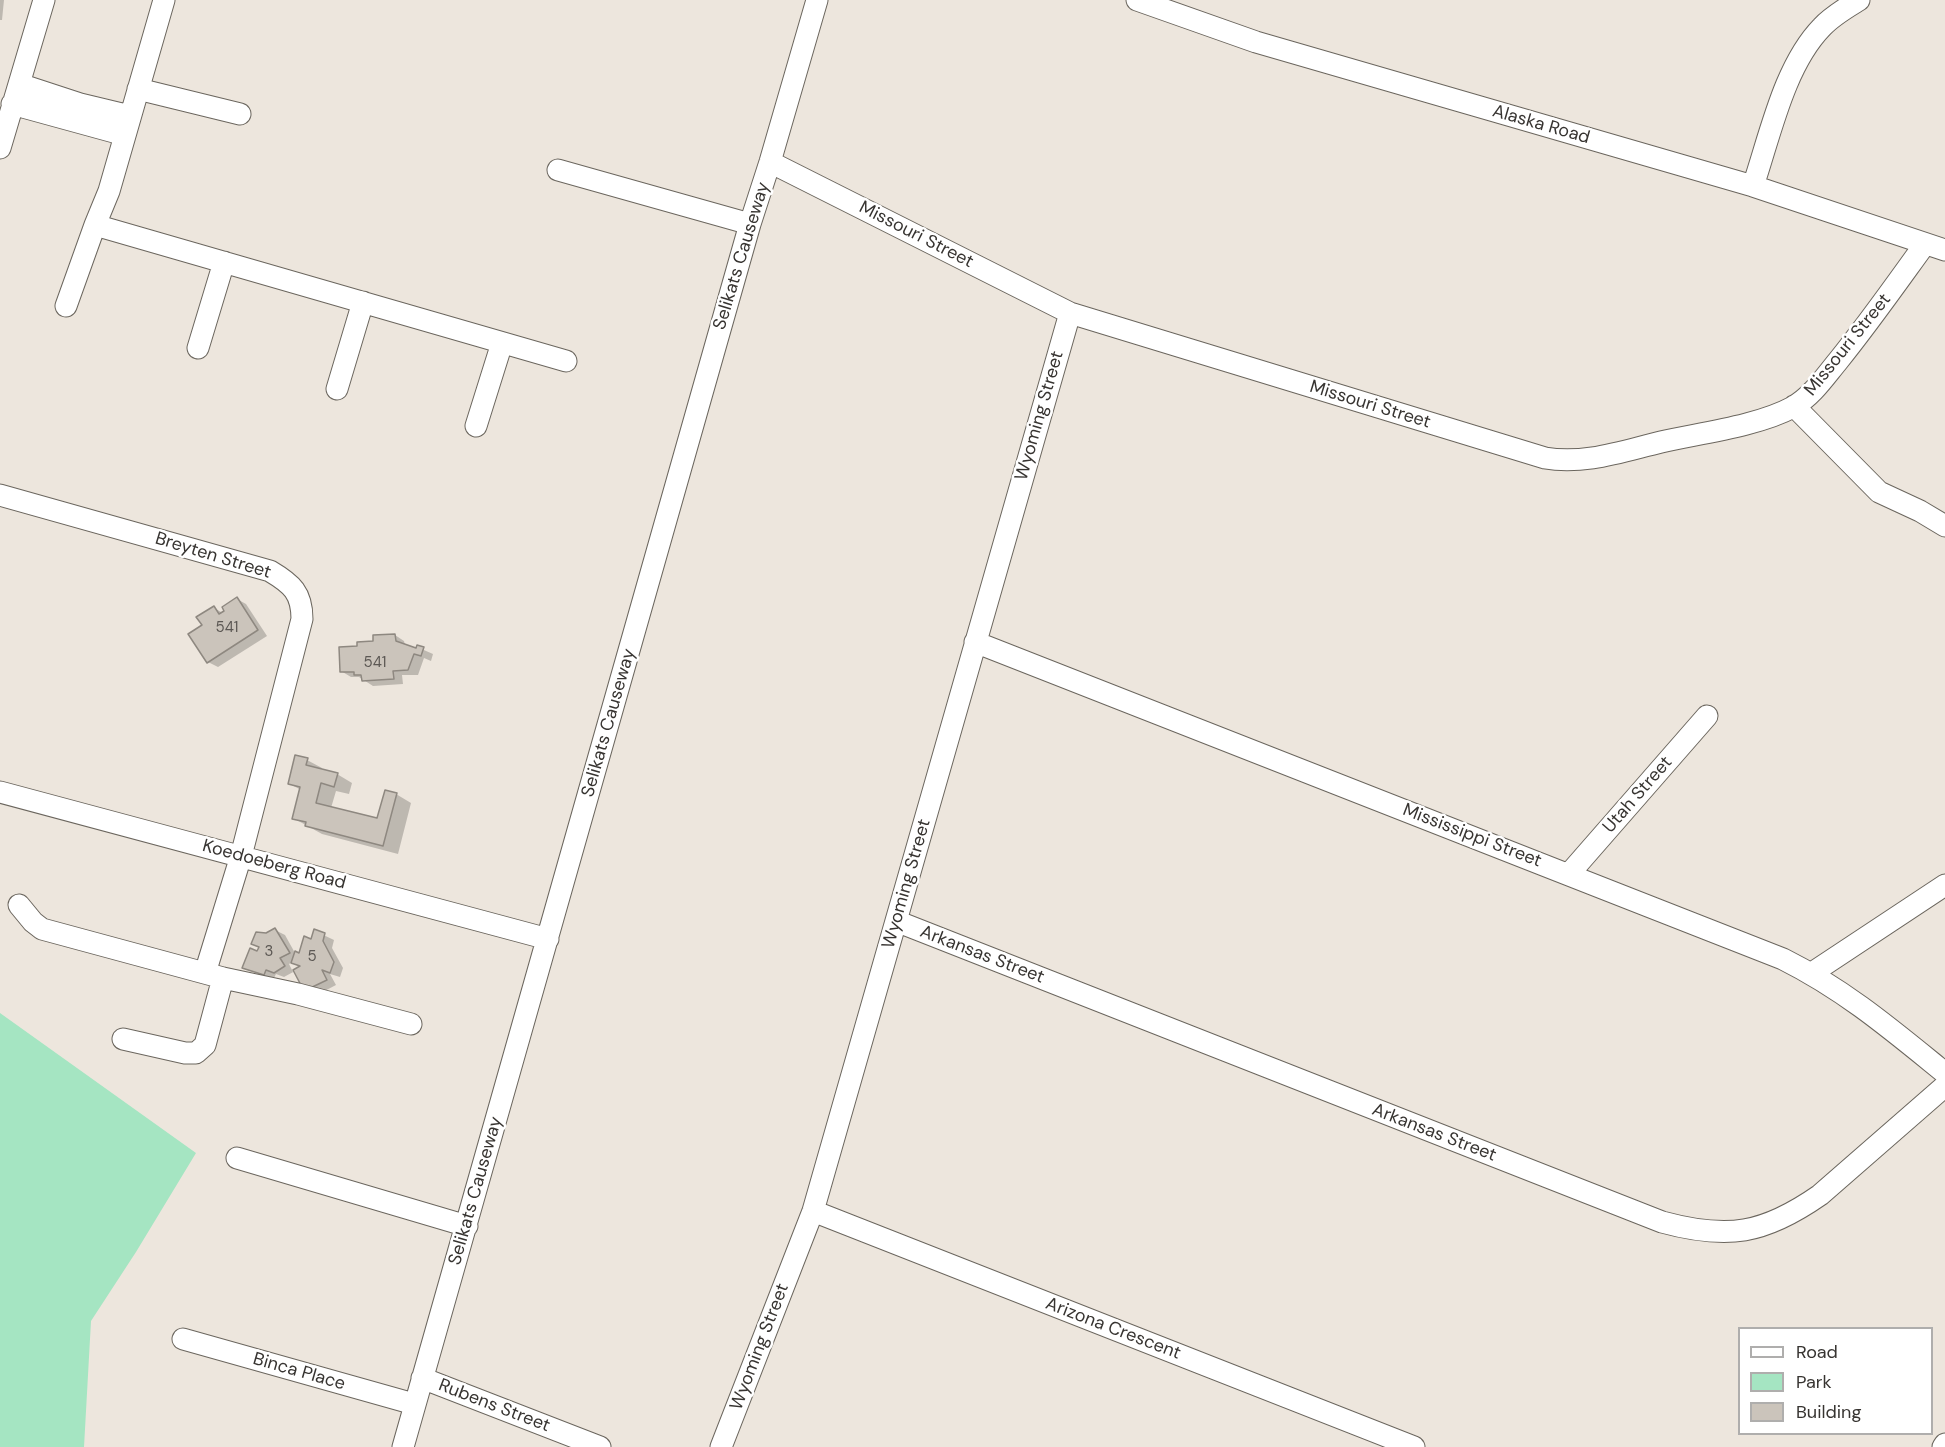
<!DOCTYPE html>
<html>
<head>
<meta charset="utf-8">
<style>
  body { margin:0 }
  #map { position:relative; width:1945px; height:1447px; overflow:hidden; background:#ede6dd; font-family:"DM Sans",sans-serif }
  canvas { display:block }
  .legend { position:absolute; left:1738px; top:1327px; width:195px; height:108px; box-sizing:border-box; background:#fff; border:2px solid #afaead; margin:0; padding:8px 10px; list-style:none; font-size:18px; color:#373431 }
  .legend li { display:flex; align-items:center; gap:12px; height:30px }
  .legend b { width:30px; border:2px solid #afaead }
</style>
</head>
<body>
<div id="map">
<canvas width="1945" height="1447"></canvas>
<ul class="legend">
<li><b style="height:8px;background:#fff"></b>Road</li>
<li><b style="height:16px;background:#a5e5c2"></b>Park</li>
<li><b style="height:16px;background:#cbc4bb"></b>Building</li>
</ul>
</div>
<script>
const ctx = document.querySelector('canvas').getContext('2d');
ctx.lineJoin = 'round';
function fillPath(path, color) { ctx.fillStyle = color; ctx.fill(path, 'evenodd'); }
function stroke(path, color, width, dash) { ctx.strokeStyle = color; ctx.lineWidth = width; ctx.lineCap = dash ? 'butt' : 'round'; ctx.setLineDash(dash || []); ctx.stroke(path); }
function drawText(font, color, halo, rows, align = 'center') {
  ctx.font = font + ' "DM Sans",sans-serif'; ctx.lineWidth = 5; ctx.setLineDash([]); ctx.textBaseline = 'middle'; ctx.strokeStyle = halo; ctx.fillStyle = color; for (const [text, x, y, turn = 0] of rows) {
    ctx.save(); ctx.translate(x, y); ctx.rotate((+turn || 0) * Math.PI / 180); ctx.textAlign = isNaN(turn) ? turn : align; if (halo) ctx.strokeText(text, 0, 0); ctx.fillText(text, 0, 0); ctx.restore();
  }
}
const green = new Path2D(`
  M0,1013L196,1153L136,1252L91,1321L84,1447H0Z`);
const shadow = new Path2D(`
  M0,0H4L2,20H0Z
  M237,599L246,604L267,636L218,667L208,662L204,626L214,608L223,613Z
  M395,635L404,641L405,645L416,650L417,647L433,654L431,661L424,658L418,675H402L403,684L373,686L359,677H351L341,671L359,647Z
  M307,760L322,768L321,770L337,774L352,783L349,794L336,791L331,808L378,820L396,794L411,803L398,854L322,834L293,818L301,790L290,784Z
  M275,930L285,935L295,953L299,954L312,941L315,931L334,940L332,948L343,968L340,977L330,974L336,985L315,996L295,971L284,977L276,974L273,980L244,967L258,953L267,934ZM292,962L301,967L293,972L289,964Z`);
const building = new Path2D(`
  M237,597L258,630L207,663L188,634L202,625L196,617L214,606L219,614L224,611L222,607Z
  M395,634L396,641L416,648L417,645L424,647L421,656L414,654L408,670L393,671L394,679L362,681L361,675H354V672H340L339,647L357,646V642L373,641V635Z
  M295,755L308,758L306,765L338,773L334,787L321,783L316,803L377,818L385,790L397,793L383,846L305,826L306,822L292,819L300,787L288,784Z
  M275,928L290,953L280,958L285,966L274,973L266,970L264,975L242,968L250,948L257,951L259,947L251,944L256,932L266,933Z
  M314,929L325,933L323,941L334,962L330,973L322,970L327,980L304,991L293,970L300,966L291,963L295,951L299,953L304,936L311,939Z`);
const minor = new Path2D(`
  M1137,0L1256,42L1753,186L1945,250
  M19,84L80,104L130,116
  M138,89L240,114
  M12,104L125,135
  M0,148L44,0
  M770,162L1070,313L1545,458C1584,465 1623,451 1661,442C1701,433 1758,426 1793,407C1812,396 1824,378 1838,361C1868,324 1896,284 1925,244
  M558,170L750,224
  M1753,186C1770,136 1784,66 1822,27C1832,16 1846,8 1859,0
  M95,225L566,361
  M66,306L95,225L109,191L164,0
  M198,348L224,262
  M337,389L363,302
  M1794,406L1879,492L1920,511L1945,526
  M476,426L502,343
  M0,495L270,571C292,584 302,593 302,619L241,856L205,973
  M975,642L1783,959C1845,990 1892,1030 1945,1073
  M0,792L548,939
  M1569,874L1707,716
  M19,905L33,922L42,929L223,978L298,994L411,1024
  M896,921L1662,1222C1728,1240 1764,1234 1820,1195L1945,1086
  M1812,973L1945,885
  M123,1039L185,1053H196L205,1045L223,978
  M237,1158L467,1226
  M813,1211L1414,1447
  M183,1339L414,1404
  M422,1378L600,1447
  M403,1447L750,224L770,162L817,0
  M721,1447L813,1211L1070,313
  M1943,1447L1945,1444`);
const numberNames = [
  ["541",227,628],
  ["541",375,663],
  ["3",269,952],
  ["5",312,957]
];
const streetNames = [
  ["Alaska Road",1541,125,16],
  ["Missouri Street",916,235,27],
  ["Selikats Causeway",742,256,-73],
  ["Missouri Street",1848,345,-51],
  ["Missouri Street",1370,405,17],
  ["Wyoming Street",1040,416,-74],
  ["Breyten Street",213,556,17],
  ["Selikats Causeway",609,723,-74],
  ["Utah Street",1638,795,-49],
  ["Mississippi Street",1472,836,21],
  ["Koedoeberg Road",274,865,15],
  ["Wyoming Street",907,884,-74],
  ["Arkansas Street",982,955,21],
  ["Arkansas Street",1434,1133,21],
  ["Selikats Causeway",476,1191,-74],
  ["Arizona Crescent",1113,1329,21],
  ["Wyoming Street",760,1347,-69],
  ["Binca Place",299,1372,16],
  ["Rubens Street",494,1406,21]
];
fillPath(green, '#a5e5c2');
fillPath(shadow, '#0003');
fillPath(building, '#cbc4bb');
stroke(building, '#8e8880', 1.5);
stroke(minor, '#6b665e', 23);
stroke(minor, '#fff', 21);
drawText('15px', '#5c5854', null, numberNames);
drawText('18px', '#373431', '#fff', streetNames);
</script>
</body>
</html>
